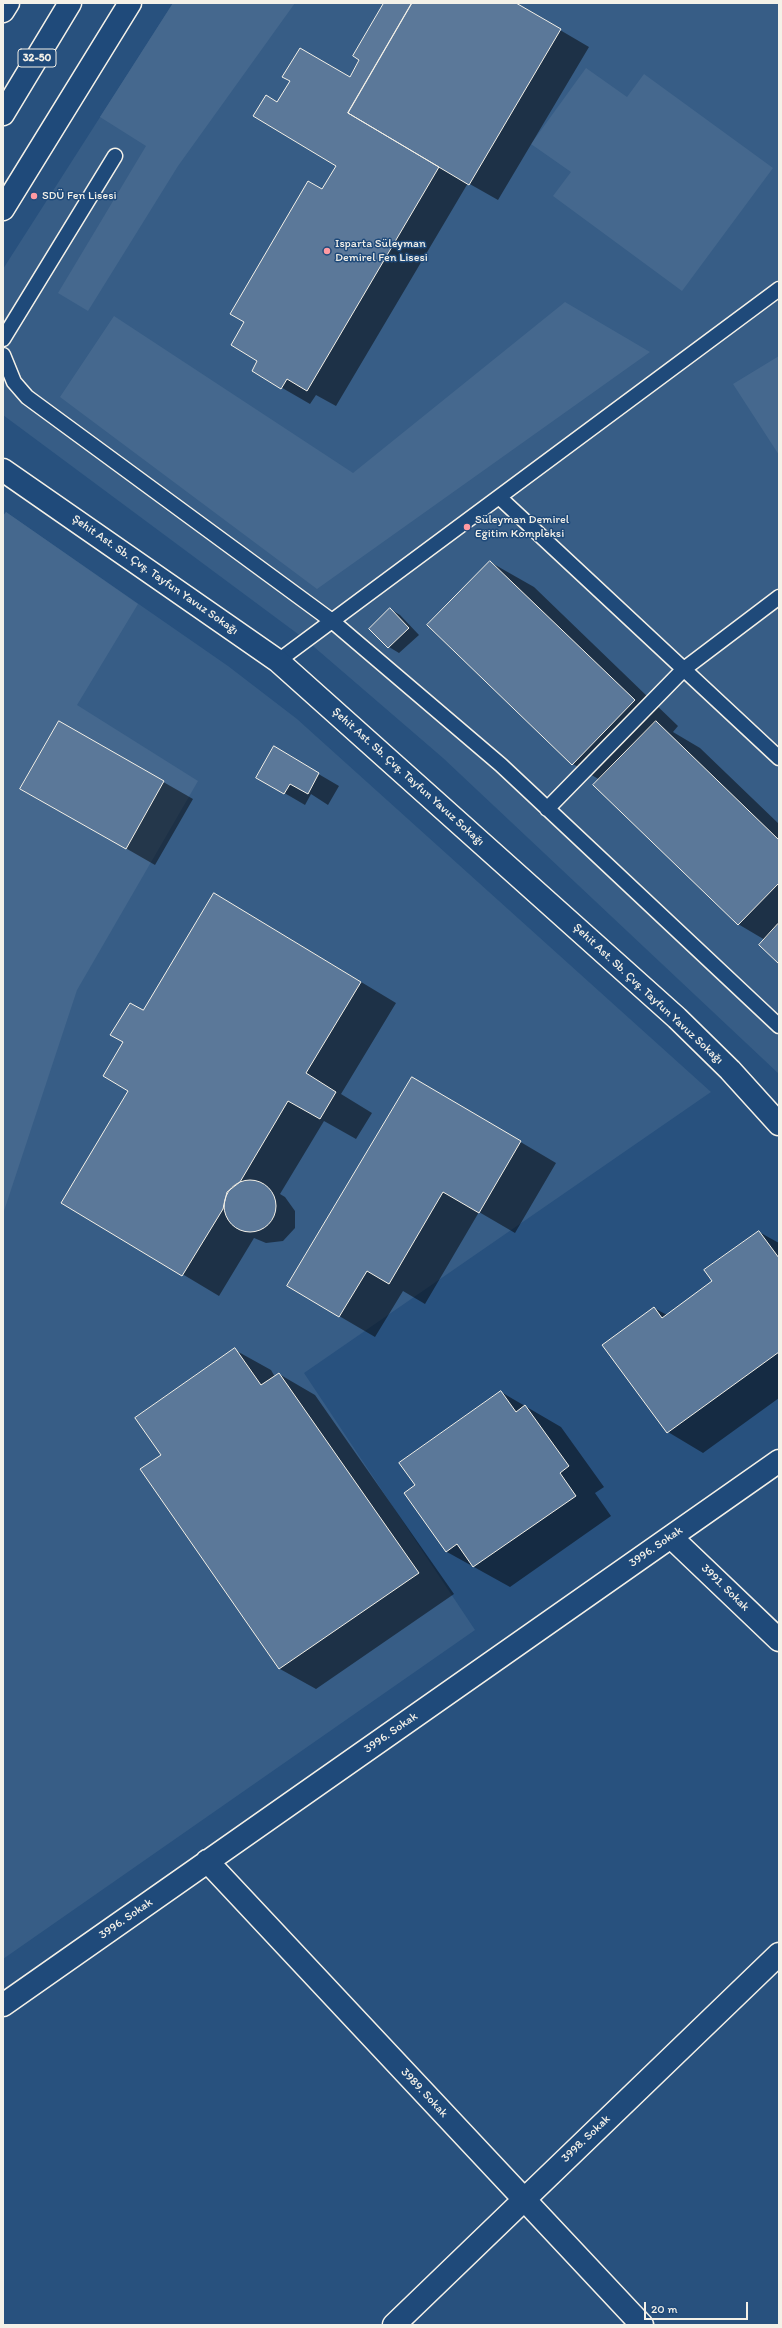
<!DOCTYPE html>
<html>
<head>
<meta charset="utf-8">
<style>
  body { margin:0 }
  #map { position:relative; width:782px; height:2328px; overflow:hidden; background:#28517e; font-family:Itim,sans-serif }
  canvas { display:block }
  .frame { position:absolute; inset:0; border:4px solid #f4f1e8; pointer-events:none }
  .scale { position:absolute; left:644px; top:2302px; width:104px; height:18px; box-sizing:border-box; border:2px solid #f4f1e8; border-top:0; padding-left:5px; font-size:12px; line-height:14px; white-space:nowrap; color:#f4f1e8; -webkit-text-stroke:3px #1f4a7a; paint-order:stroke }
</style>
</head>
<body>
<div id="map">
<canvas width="782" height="2328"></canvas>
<div class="frame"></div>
<div class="scale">20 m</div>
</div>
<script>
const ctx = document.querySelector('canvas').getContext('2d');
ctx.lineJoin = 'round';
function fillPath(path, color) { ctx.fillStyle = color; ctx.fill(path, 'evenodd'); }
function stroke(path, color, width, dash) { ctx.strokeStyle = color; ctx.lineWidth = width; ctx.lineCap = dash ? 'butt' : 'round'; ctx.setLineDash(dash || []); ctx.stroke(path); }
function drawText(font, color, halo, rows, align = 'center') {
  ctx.font = font + ' Itim,sans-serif'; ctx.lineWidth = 3; ctx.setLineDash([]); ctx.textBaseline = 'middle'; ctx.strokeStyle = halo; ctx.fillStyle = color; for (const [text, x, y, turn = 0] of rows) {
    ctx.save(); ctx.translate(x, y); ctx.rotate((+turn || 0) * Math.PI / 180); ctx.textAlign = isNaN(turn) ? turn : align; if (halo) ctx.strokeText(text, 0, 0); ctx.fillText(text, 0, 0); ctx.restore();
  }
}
const built = new Path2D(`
  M173,3H779V1074L443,758L306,640L3,415V269Z
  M6,512L228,666L297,719L711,1092L304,1373L475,1630L3,1959V516Z`);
const green = new Path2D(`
  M173,3H295L178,166L88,311L58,293L146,146L100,117Z
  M586,68L627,97L644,74L773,168L682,291L553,196L571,172L531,144Z
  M565,302L650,352L317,589L60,397L114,316L353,473Z
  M779,356V455L733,384Z
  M6,512L138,604L77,705L198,781L77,990L3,1214V516Z`);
const shadow = new Path2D(`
  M385,3H514L589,47L498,200L468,183L336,406L316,395L310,404L253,371L322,191L337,166L278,103L350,78Z
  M490,562L534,587L678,726L673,732L700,748L779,824V963L765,940L738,924L600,780L573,764Z
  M390,609L400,615L419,635L399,653L389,647L371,629Z
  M59,722L193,799L155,865L21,788Z
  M274,748L339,786L328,805L311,794L305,805L257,777Z
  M250,915L396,1003L341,1094L372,1113L356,1139L324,1121L280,1194L285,1197L295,1211V1228L283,1241L266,1243L254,1238L219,1296L62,1202L130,1091L144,1012Z
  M448,1099L556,1163L515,1233L479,1212L425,1304L403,1291L375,1337L288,1286Z
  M759,1232L779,1243V1398L703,1453L668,1432L654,1308L667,1315L713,1282Z
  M235,1350L271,1370L275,1377L279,1374L315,1395L454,1594L316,1689L280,1669L141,1470L162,1456Z
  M501,1392L561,1427L604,1487L595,1493L611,1516L510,1587L447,1552L405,1493L416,1485Z`);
const building = new Path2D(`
  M384,3H412L348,113L439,167L307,391L287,379L281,389L252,371L257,361L231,345L244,322L230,314L308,181L322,189L336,166L253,116L266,95L277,102L290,81L282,77L300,48L350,77L359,60L353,56Z
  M412,3H516L561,29L469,185L348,113Z
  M490,561L635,700L572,765L427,625Z
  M390,608L409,628L388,648L369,629Z
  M59,721L164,781L126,849L20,789Z
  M656,721L779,840V883L738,925L593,785Z
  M274,746L319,773L308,794L290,784L284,794L256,778Z
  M214,893L361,982L306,1073L336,1092L320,1119L288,1101L240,1182L227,1192L223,1209L182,1276L61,1203L128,1091L103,1076L123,1042L110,1035L130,1003L143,1010Z
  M778,924L779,925V964L759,945Z
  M412,1077L521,1141L479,1213L443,1192L389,1284L367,1271L339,1317L287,1286Z
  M224 1206a26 26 0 1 1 52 0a26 26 0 1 1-52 0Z
  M759,1231L779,1258V1352L667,1433L602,1345L654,1307L662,1318L712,1281L704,1270Z
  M235,1348L261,1385L279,1373L419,1573L279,1669L140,1469L161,1455L135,1418Z
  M501,1391L516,1412L525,1405L569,1466L560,1473L576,1496L473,1567L457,1544L446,1552L404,1493L415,1485L399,1463Z`);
const lane = new Path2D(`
  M3,339L115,156
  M3,355L14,382L27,397L332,621L501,765L779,1026
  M499,497L779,758
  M278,661L779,289
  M547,809L684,669L779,597`);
const street = new Path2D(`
  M3,470L278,661L677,1018L730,1070L779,1124
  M671,1537L779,1640
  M207,1861L642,2325
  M3,2005L779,1461
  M394,2325L779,1954`);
const primary = new Path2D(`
  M3,11L8,3
  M3,114L70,3
  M3,209L130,3`);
const markers = [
  [34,196,4,"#ff9aa2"],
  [327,251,4,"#ff9aa2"],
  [467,527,4,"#ff9aa2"]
];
const shields = [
  [37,58,38]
];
const shieldNames = [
  ["32-50",37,58]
];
const poiNames = [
  ["SDÜ Fen Lisesi",42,196],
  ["Isparta Süleyman",335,244],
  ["Demirel Fen Lisesi",335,258],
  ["Süleyman Demirel",475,520],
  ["Eğitim Kompleksi",475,534]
];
const streetNames = [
  ["Şehit Ast. Sb. Çvş. Tayfun Yavuz Sokağı",155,575,35],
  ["Şehit Ast. Sb. Çvş. Tayfun Yavuz Sokağı",408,777,42],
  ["Şehit Ast. Sb. Çvş. Tayfun Yavuz Sokağı",648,994,43],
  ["3996. Sokak",656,1547,-35],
  ["3991. Sokak",725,1588,44],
  ["3996. Sokak",391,1733,-35],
  ["3996. Sokak",126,1919,-35],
  ["3989. Sokak",424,2093,47],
  ["3998. Sokak",586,2139,-44]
];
fillPath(built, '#375d86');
fillPath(green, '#45688e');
fillPath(shadow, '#0007');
fillPath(building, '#5b7899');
stroke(building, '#f4f1e8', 1);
stroke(lane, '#f4f1e8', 17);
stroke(street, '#f4f1e8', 25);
stroke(primary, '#f4f1e8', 25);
stroke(lane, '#1f4a7a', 14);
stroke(street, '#1f4a7a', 22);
stroke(primary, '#1f4a7a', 22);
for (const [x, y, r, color] of markers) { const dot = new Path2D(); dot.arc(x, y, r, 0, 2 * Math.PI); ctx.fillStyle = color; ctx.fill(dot); stroke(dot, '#1f4a7a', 1.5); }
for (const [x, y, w] of shields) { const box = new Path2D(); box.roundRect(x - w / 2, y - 9, w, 18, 3); ctx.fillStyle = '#1f4a7a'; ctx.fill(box); stroke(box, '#f4f1e8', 1); }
drawText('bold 11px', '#f4f1e8', null, shieldNames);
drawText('12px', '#f4f1e8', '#1f4a7a', poiNames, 'left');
drawText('12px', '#f4f1e8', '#1f4a7a', streetNames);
</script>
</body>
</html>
